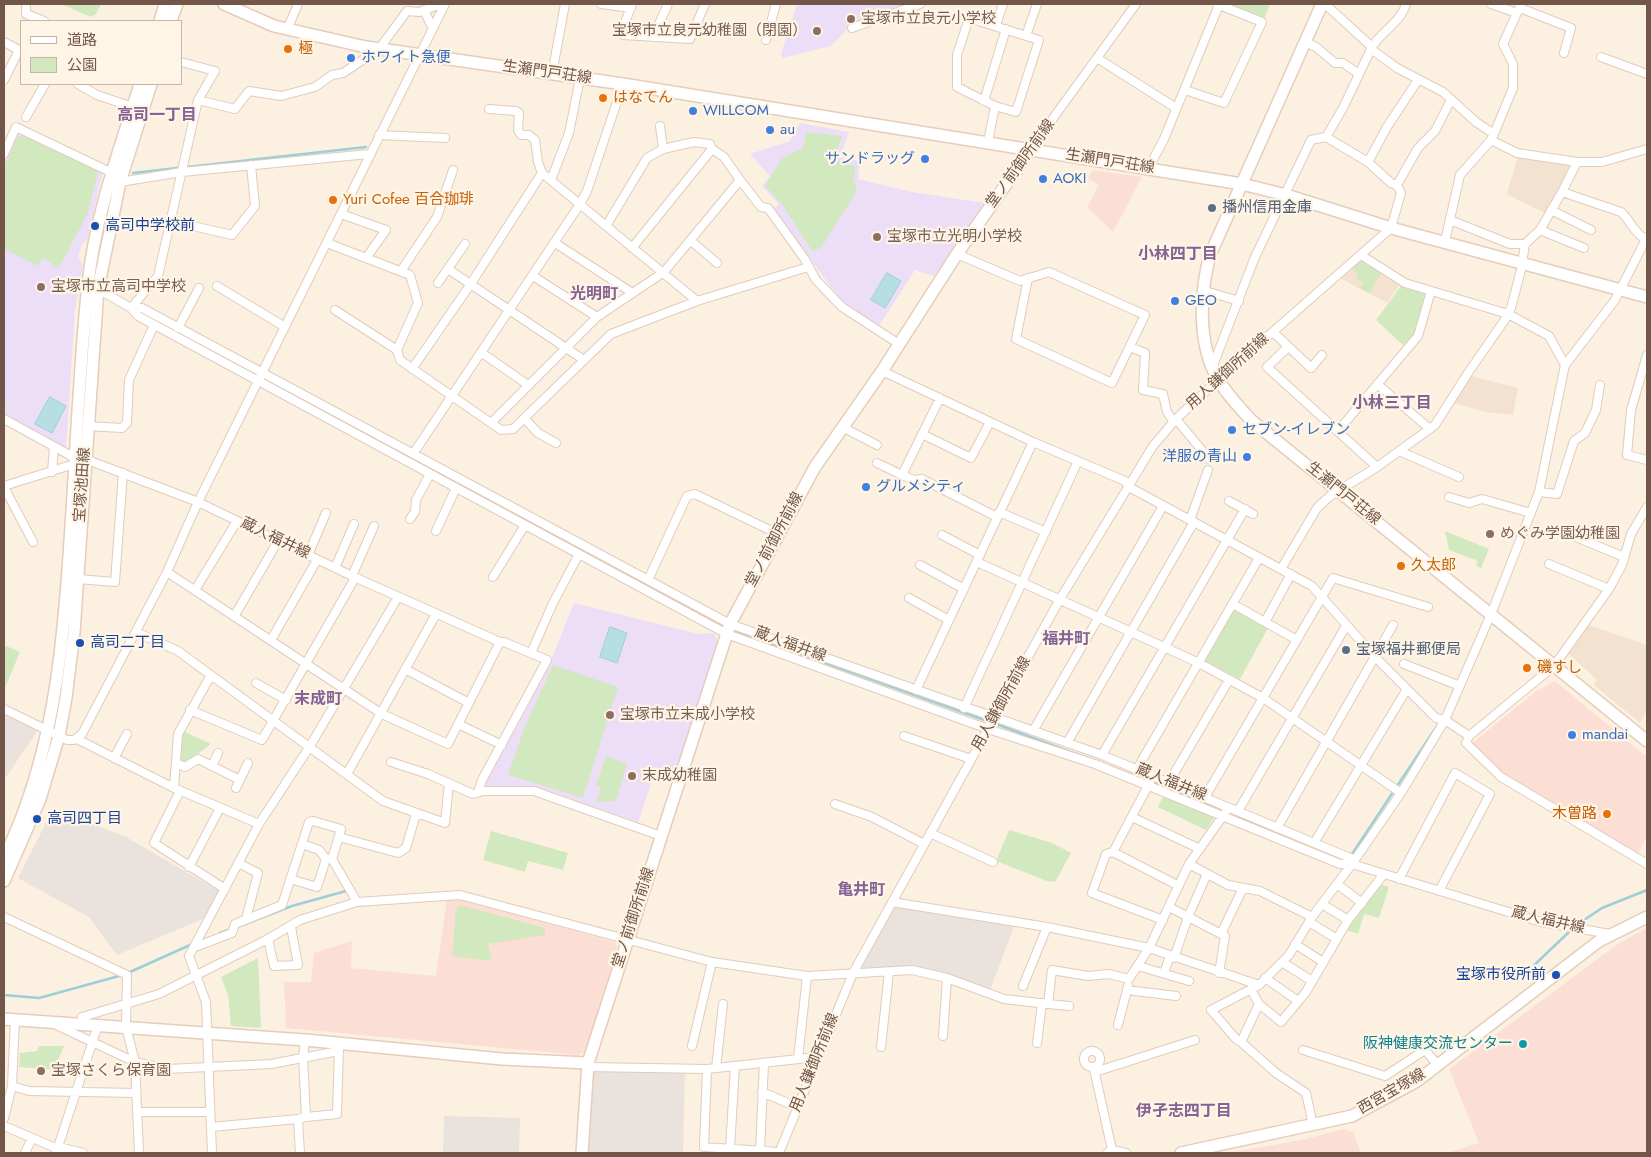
<!DOCTYPE html>
<html>
<head>
<meta charset="utf-8">
<style>
  body { margin:0 }
  #map { position:relative; width:1651px; height:1157px; overflow:hidden; background:#fcf0e0; font-family:Jost,"Noto Sans JP",sans-serif }
  canvas { display:block }
  .frame { position:absolute; inset:0; border:5px solid #725648; pointer-events:none }
  .legend { position:absolute; left:20px; top:20px; width:162px; height:65px; box-sizing:border-box; background:#fff5e6; border:1px solid #c7b5a7; margin:0; padding:6px 9px; list-style:none; font-size:15px; color:#725648 }
  .legend li { display:flex; align-items:center; gap:10px; height:25px }
  .legend b { width:25px; border:1px solid #c7b5a7 }
</style>
</head>
<body>
<div id="map">
<canvas width="1651" height="1157"></canvas>
<div class="frame"></div>
<ul class="legend">
<li><b style="height:6px;background:#fff"></b>道路</li>
<li><b style="height:14px;background:#d2e9bf"></b>公園</li>
</ul>
</div>
<script>
const ctx = document.querySelector('canvas').getContext('2d');
ctx.lineJoin = 'round';
function fillPath(path, color) { ctx.fillStyle = color; ctx.fill(path, 'evenodd'); }
function stroke(path, color, width, dash) { ctx.strokeStyle = color; ctx.lineWidth = width; ctx.lineCap = dash ? 'butt' : 'round'; ctx.setLineDash(dash || []); ctx.stroke(path); }
function drawText(font, color, halo, rows, align = 'center') {
  ctx.font = font + ' Jost,"Noto Sans JP",sans-serif'; ctx.lineWidth = 4.5; ctx.setLineDash([]); ctx.textBaseline = 'middle'; ctx.strokeStyle = halo; ctx.fillStyle = color; for (const [text, x, y, turn = 0] of rows) {
    ctx.save(); ctx.translate(x, y); ctx.rotate((+turn || 0) * Math.PI / 180); ctx.textAlign = isNaN(turn) ? turn : align; if (halo) ctx.strokeText(text, 0, 0); ctx.fillText(text, 0, 0); ctx.restore();
  }
}
const residential = new Path2D(`
  M1518,156L1570,164L1547,214L1507,194Z
  M1360,259L1401,283L1387,303L1340,278Z
  M1471,376L1518,388L1513,415L1485,412L1454,403Z
  M1589,625L1647,645V710L1640,723L1594,685L1597,680L1569,654Z`);
const commercial = new Path2D(`
  M1093,170L1142,177L1113,232L1087,207L1099,185L1088,178Z
  M1555,681L1647,757V835L1638,854L1503,775L1471,744L1535,692Z
  M460,899L615,942L617,947L587,1050L579,1055L286,1028L284,982H311L314,953L352,941L351,968L436,976L447,900Z
  M1647,928V1153H1447L1479,1143L1449,1069L1618,944Z
  M1343,1129L1353,1132L1361,1153H1228L1306,1139Z`);
const industrial = new Path2D(`
  M4,712L38,730L4,780Z
  M70,815L126,837L219,891L205,918L117,955L89,917L18,878L48,819L65,825Z
  M894,906L1015,924L990,990L950,975L908,967L860,968Z
  M593,1070L685,1071L683,1153H586Z
  M444,1116L520,1118L519,1153H443Z`);
const education = new Path2D(`
  M797,4H910L849,27L831,46L783,58L781,54Z
  M800,123L849,132L840,157L860,161L858,179L912,192L985,203L934,276L915,270L879,326L841,300L773,210L779,204L762,186L770,176L750,154L790,141Z
  M19,131L103,171L87,240L82,244L78,257L83,265L75,310L66,449L4,413V156L16,133Z
  M574,603L698,634L713,633L719,642L677,770L656,769L638,822L534,786L481,787L518,725L551,660Z`);
const green = new Path2D(`
  M61,4H101L96,14L91,17Z
  M1226,4H1267L1269,7L1264,19Z
  M806,132L842,136L835,157L839,161L856,167L853,182L857,184L855,194L821,248L812,251L781,203L765,186L782,158L803,148Z
  M21,135L98,171L88,213L59,268L42,258L38,266L4,249V159L7,161L17,138Z
  M1360,259L1382,272L1369,293L1360,288L1364,282L1356,278L1358,274L1352,268Z
  M1401,286L1425,293L1426,297L1415,335L1405,347L1376,320Z
  M1445,531L1489,549L1481,568L1476,566L1478,561L1449,550Z
  M1234,608L1268,628L1240,679L1205,661Z
  M4,645L20,652L4,690Z
  M553,665L618,687L583,798L508,775L524,728Z
  M183,731L211,744L184,764L179,761Z
  M606,756L627,764L616,801L596,802L601,787L596,785Z
  M1164,795L1215,816L1206,830L1158,807Z
  M1009,830L1052,843L1071,853L1055,882L1047,881L996,861Z
  M491,831L568,853L563,870L528,861L525,872L483,860Z
  M1381,884L1389,887L1379,918L1364,914L1358,934L1347,930Z
  M460,905L545,928V935L488,944L492,961L452,956L456,908Z
  M258,958L261,1028L231,1026L228,995L221,977Z
  M39,1046H64L54,1070L19,1067L20,1053L37,1051Z`);
const water = new Path2D(`
  M887,273L901,281L885,308L871,300Z
  M50,397L66,406L52,433L35,424Z
  M610,627L627,633L617,663L600,657Z`);
const stream = new Path2D(`
  M187,167L366,147
  M133,173L177,168
  M288,393L726,627
  M731,629L984,720
  M996,724L1223,809
  M1238,816L1346,860
  M1350,857L1439,723
  M1578,924L1602,908L1647,890
  M237,927L292,906L346,891
  M220,933L228,930
  M1528,971L1570,931
  M130,972L190,945
  M4,995L39,998L119,976`);
const street = new Path2D(`
  M26,4V14L44,21
  M601,4L631,8
  M632,4L621,33L623,35L690,39L705,4
  M1325,4L1372,47L1371,49L1397,68L1443,92L1476,122L1494,134L1491,140L1517,153L1577,162H1602L1647,149
  M1491,4L1517,13
  M1520,8L1571,28L1564,53
  M424,10L432,27
  M996,25L1003,4
  M852,28L920,4
  M287,30L298,4
  M1026,36L1037,4
  M653,37L668,4
  M766,40L776,4
  M4,42L21,51
  M1305,42L1316,47L1335,63H1343L1359,74
  M1372,47C1382,31 1401,22 1406,4
  M1601,57L1647,74
  M1097,58L1176,108
  M552,74L565,4
  M4,80L19,50
  M78,84L97,95L133,107
  M1185,90L1224,103L1262,22L1217,4
  M198,100L235,109L249,91L281,96L315,87L332,75L343,73L379,49L407,11L419,12L441,4
  M984,101L1006,29
  M489,109L516,111L519,113L518,130L521,135H529L535,140L538,162L542,173L697,301
  M26,117L45,84
  M1494,134L1513,88V64L1503,44L1521,4
  M379,135L445,138
  M1326,137L1368,162L1391,183L1397,185
  M988,142L995,106L957,87V55L969,18L1039,40L1016,112L995,106
  M663,149L694,142L710,144L712,149
  M1030,150L1136,4
  M4,154L16,127L106,170
  M1368,162L1387,127L1418,80
  M1148,169L1164,139L1219,5
  M551,180L569,133L580,78
  M120,182L182,172L369,154
  M1562,192L1621,212C1631,221 1633,232 1645,239
  M1551,210L1591,230
  M341,214L386,230L366,258
  M1450,220L1510,244H1525
  M171,221L232,235L255,206L251,165
  M606,226L647,158L663,149L660,126
  M1540,230L1584,248
  M690,240L717,263
  M1445,241L1460,175L1491,140
  M327,243L410,275L418,303L397,350L400,360L501,430L513,429L611,334L697,301L808,267
  M555,243L631,292
  M632,248L712,149L724,157L740,180
  M957,254L1020,281L1049,272L1145,315L1112,383L1016,339L1028,278
  M1361,255L1405,283L1508,314L1549,336L1565,365
  M448,269L584,360
  M401,271L437,217L453,170
  M533,276L597,317
  M438,283L465,244
  M217,286L285,327
  M96,288L131,308L138,316L727,634L988,729L1095,764L1340,864H1352L1541,922L1610,934
  M1202,290L1239,301
  M131,308H142L730,624L1102,755L1348,857L1351,858L1352,864
  M131,308L158,276L198,100L215,71L181,62
  M335,310L397,350
  M178,328L199,288
  M1273,332L1311,368L1322,355
  M1130,347L1145,353L1143,390L1163,394L1167,412L1174,422
  M1288,347L1267,367L1377,467
  M482,353L528,385
  M1647,355L1631,410L1627,455L1647,460
  M1212,368L1255,257L1311,140L1326,137L1343,108L1371,49
  M412,369L470,285L542,173
  M882,371L1033,442L1125,481L1129,487L1312,586L1374,656L1436,718L1445,720L1469,736L1554,666L1609,589L1622,565L1631,534L1647,507
  M1377,384L1430,429
  M940,398L902,475L914,480L922,479L997,517
  M4,419L75,458L85,459L198,502L352,576L500,642H504L547,660L482,780L478,792
  M525,419L538,433L556,443
  M1176,419L1209,459
  M491,423L597,317L664,272L740,180L761,207L768,208L804,258L816,280L842,307L899,344
  M87,426L122,428L127,423L129,380L154,325
  M842,427L877,445
  M1338,431L1418,336L1431,291
  M922,434L971,458L990,422
  M1399,451L1459,477
  M413,454L580,204L587,191L623,84
  M877,463L902,475
  M52,472L54,447
  M4,486L68,466
  M4,487L33,542
  M1539,492L1557,494L1574,441L1585,433L1596,410L1600,385
  M1449,497L1469,503L1482,499L1531,513
  M1229,501L1253,514
  M999,512L1046,532
  M410,519L415,512L416,500L430,474
  M1190,520L1208,470
  M1559,530L1624,557
  M436,531L456,488
  M942,535L980,555
  M308,555L326,513
  M977,562L1199,663L1263,698L1401,793
  M1549,564L1609,589
  M920,565L964,589
  M335,568L354,524
  M1281,569L1317,508L1330,496L1377,467L1435,425L1468,373L1504,321L1511,308L1521,270L1525,244L1540,230L1562,192L1577,162
  M167,572L382,714L448,744L500,642
  M352,576L374,526
  M493,577L525,525
  M78,579L115,582L123,473
  M648,580L687,496L695,494L778,534
  M195,590L237,521
  M909,598L949,620
  M1233,604L1297,640
  M235,615L278,541
  M1265,622L1291,574
  M136,632L178,651L383,801L445,823L449,783
  M271,640L317,560
  M531,653L553,603L579,554
  M1404,664L1460,686
  M405,669L469,703
  M211,675L178,734L174,788L259,824
  M256,683L286,700
  M916,690L1033,442
  M964,708L1078,461
  M4,709L67,740H74L82,734L167,572L198,502L445,4
  M190,710L262,740L355,578
  M458,724L502,745
  M1033,731L1163,506
  M904,736L971,759
  M1469,736L1466,743L1501,777L1647,864
  M77,739L174,788
  M1067,743L1194,522
  M1102,755L1245,509
  M114,758L127,734
  M391,762L428,774L473,794L484,791H534L661,836
  M176,763L185,767L198,759L240,780
  M212,766L218,753
  M1137,769L1259,558
  M347,774L436,614
  M1150,782L1113,852L1106,854L1092,893L1163,920
  M1169,782L1229,680
  M236,788L248,763
  M180,791L154,843L225,889
  M1205,797L1333,578L1428,607
  M835,804L872,817L924,844
  M1238,811L1346,626
  M1132,817L1200,849
  M1277,828L1393,625
  M930,833L993,862
  M339,837L398,853L406,848L416,814
  M1314,843L1407,689
  M302,844L319,850L326,859
  M1113,852L1179,886
  M238,863L258,873L246,919
  M1189,864L1228,885L1260,891L1312,917
  M189,867L220,808
  M290,879L317,887L326,859H332
  M1399,879L1455,773L1490,794L1439,891
  M1337,884L1362,903
  M892,902L1047,927L1149,948L1259,985
  M1322,904L1348,920
  M1169,907L1225,936L1219,973
  M4,917L127,975L126,1027L135,1062L139,1153
  M1309,922L1337,939
  M1221,934L1243,888
  M268,939L274,966L298,965L291,927
  M1295,944L1323,962
  M195,947L232,933L235,924L282,905L309,822L313,821L341,829L332,859L357,902
  M1174,958L1188,917L1207,874
  M1282,962L1312,981
  M1138,966L1189,981
  M1164,973L1170,956
  M1265,978L1298,1001
  M1023,986L1047,927
  M1127,990L1176,996
  M1251,990L1259,1004L1241,1042L1276,1073L1306,1093L1313,1125
  M1048,1004L1069,1006
  M1259,1004L1281,1022L1306,992L1348,920L1384,874
  M82,1017L159,994L268,939L300,920L357,902L460,895L712,962L807,976L912,970L947,978L1004,999L1048,1004L1052,970L1088,976L1109,974L1129,979L1149,948L1189,864L1225,813
  M56,1025L135,1062L167,1069L271,1064L339,1051
  M1118,1025L1128,986
  M943,1036L947,978
  M1241,1042L1236,1039L1211,1010L1259,985L1289,955L1312,917L1352,864L1401,793L1445,720L1491,614L1539,492L1565,365L1615,300L1647,237
  M1037,1043L1042,1003
  M692,1046L712,962
  M881,1047L889,972
  M1303,1050L1385,1076L1425,1050L1437,1064
  M1084 1059a8 8 0 1 1 16 0a8 8 0 1 1-16 0Z
  M798,1059L807,976
  M588,1067L707,1069L817,1057
  M716,1068L723,1004
  M707,1069L704,1147L779,1152
  M1094,1069L1112,1150
  M1095,1072L1195,1040
  M12,1086L29,1091L136,1093
  M762,1092L797,1107
  M138,1112H210
  M306,1117L337,1114L339,1047
  M4,1118L12,1086L15,1020
  M4,1126L58,1149
  M211,1127L298,1119
  M59,1147L83,1153
  M730,1149L735,1066
  M760,1151L764,1063
  M25,1153L32,1138
  M56,1153L98,1025
  M212,1153L206,1002L189,956L259,824L310,746L398,597
  M300,1153L298,1119L306,1117L303,1057L305,1040
  M779,1153L853,973L1060,599L1153,446L1176,419L1218,380L1391,228L1401,193L1397,185L1418,148L1435,131L1451,100
  M1107,1153L1112,1150L1126,1153`);
const secondary = new Path2D(`
  M224,4L274,26L366,47L623,84L1242,184L1286,195L1391,228L1647,297
  M1322,4L1210,255C1200,292 1197,344 1218,379C1227,395 1240,408 1252,421L1647,741
  M160,21L165,4
  M171,21L177,4
  M4,858C53,758 63,651 70,541C76,456 79,369 88,284C95,215 120,149 140,84
  M4,881L40,799L59,736L66,698L74,632L98,289L120,182L151,84
  M4,1019L305,1040L502,1059L588,1063
  M582,1153L588,1063L730,624L815,467L882,371L957,254L1030,150
  M1181,1153L1352,1116L1417,1081L1599,941L1647,917`);
const markers = [
  [851,19,5,"#8d6e63"],
  [817,31,5,"#8d6e63"],
  [288,49,5,"#e8710a"],
  [351,58,5,"#3f7fe0"],
  [603,98,5,"#e8710a"],
  [693,111,5,"#3f7fe0"],
  [770,130,5,"#3f7fe0"],
  [925,159,5,"#3f7fe0"],
  [1043,179,5,"#3f7fe0"],
  [333,200,5,"#e8710a"],
  [1212,208,5,"#5c6f8a"],
  [95,226,5,"#1a4fb4"],
  [877,237,5,"#8d6e63"],
  [41,287,5,"#8d6e63"],
  [1175,301,5,"#3f7fe0"],
  [1232,430,5,"#3f7fe0"],
  [1247,457,5,"#3f7fe0"],
  [866,487,5,"#3f7fe0"],
  [1490,534,5,"#8d6e63"],
  [1401,566,5,"#e8710a"],
  [80,643,5,"#1a4fb4"],
  [1346,650,5,"#5c6f8a"],
  [1527,668,5,"#e8710a"],
  [610,715,5,"#8d6e63"],
  [1572,735,5,"#3f7fe0"],
  [632,776,5,"#8d6e63"],
  [1607,814,5,"#e8710a"],
  [37,819,5,"#1a4fb4"],
  [1556,975,5,"#1a4fb4"],
  [1523,1044,5,"#0f9aa8"],
  [41,1071,5,"#8d6e63"]
];
const educationNames = [
  ["宝塚市立良元小学校",861,19],
  ["宝塚市立良元幼稚園（閉園）",807,31,"right"],
  ["宝塚市立光明小学校",887,237],
  ["宝塚市立高司中学校",51,287],
  ["めぐみ学園幼稚園",1500,534],
  ["宝塚市立末成小学校",620,715],
  ["末成幼稚園",642,776],
  ["宝塚さくら保育園",51,1071]
];
const foodNames = [
  ["極",298,49],
  ["はなてん",613,98],
  ["Yuri Cofee 百合珈琲",343,200],
  ["久太郎",1411,566],
  ["磯すし",1537,668],
  ["木曽路",1597,814,"right"]
];
const shopNames = [
  ["ホワイト急便",361,58],
  ["WILLCOM",703,111],
  ["au",780,130],
  ["サンドラッグ",915,159,"right"],
  ["AOKI",1053,179],
  ["GEO",1185,301],
  ["セブン-イレブン",1242,430],
  ["洋服の青山",1237,457,"right"],
  ["グルメシティ",876,487],
  ["mandai",1582,735]
];
const streetNames = [
  ["生瀬門戸荘線",547,73,8],
  ["生瀬門戸荘線",1110,162,9],
  ["堂ノ前御所前線",1021,164,-54],
  ["用人鎌御所前線",1228,372,-42],
  ["宝塚池田線",83,485,-86],
  ["生瀬門戸荘線",1343,494,39],
  ["蔵人福井線",275,539,26],
  ["堂ノ前御所前線",775,540,-62],
  ["蔵人福井線",790,645,20],
  ["用人鎌御所前線",1002,704,-61],
  ["蔵人福井線",1171,783,22],
  ["堂ノ前御所前線",634,918,-72],
  ["蔵人福井線",1548,921,13],
  ["用人鎌御所前線",815,1063,-68],
  ["西宮宝塚線",1392,1092,-30]
];
const serviceNames = [
  ["播州信用金庫",1222,208],
  ["宝塚福井郵便局",1356,650]
];
const transitNames = [
  ["高司中学校前",105,226],
  ["高司二丁目",90,643],
  ["高司四丁目",47,819],
  ["宝塚市役所前",1546,975,"right"]
];
const cultureNames = [
  ["阪神健康交流センター",1513,1044]
];
const neighbourhoodNames = [
  ["高司一丁目",157,116],
  ["小林四丁目",1178,255],
  ["光明町",594,295],
  ["小林三丁目",1392,404],
  ["福井町",1066,640],
  ["末成町",318,700],
  ["亀井町",861,891],
  ["伊孑志四丁目",1184,1112]
];
fillPath(residential, '#f3e2cf');
fillPath(commercial, '#fcdfd4');
fillPath(industrial, '#eae2dc');
fillPath(education, '#eddef8');
fillPath(green, '#d2e9bf');
fillPath(water, '#b5dfe5');
stroke(water, '#9ccfd7', 1);
stroke(stream, '#9ccfd7', 2.5);
stroke(street, '#e0ccbd', 10);
stroke(secondary, '#e5cdbb', 14);
stroke(street, '#fff', 8);
stroke(secondary, '#fff', 11);
for (const [x, y, r, color] of markers) { const dot = new Path2D(); dot.arc(x, y, r, 0, 2 * Math.PI); ctx.fillStyle = color; ctx.fill(dot); stroke(dot, '#fff5e6', 2); }
drawText('15px', '#785e54', '#fff5e6', educationNames, 'left');
drawText('15px', '#c56008', '#fff5e6', foodNames, 'left');
drawText('15px', '#366cbe', '#fff5e6', shopNames, 'left');
drawText('15px', '#725648', '#fff5e6', streetNames);
drawText('15px', '#4e5e75', '#fff5e6', serviceNames, 'left');
drawText('15px', '#164399', '#fff5e6', transitNames, 'left');
drawText('15px', '#0d838f', '#fff5e6', cultureNames, 'right');
drawText('bold 16px', '#836396', '#fff5e6', neighbourhoodNames);
</script>
</body>
</html>
